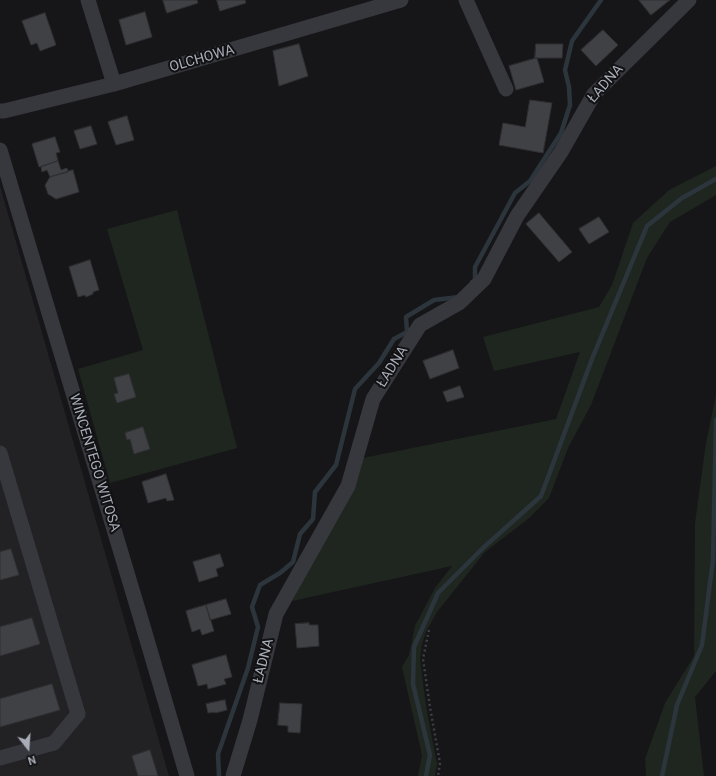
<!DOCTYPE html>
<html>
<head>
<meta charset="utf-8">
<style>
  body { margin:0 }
  #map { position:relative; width:716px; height:776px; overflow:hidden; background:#161618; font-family:Roboto,sans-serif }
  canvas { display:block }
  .north { position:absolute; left:8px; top:728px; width:40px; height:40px; -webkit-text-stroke:3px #111113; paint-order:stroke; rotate:163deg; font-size:11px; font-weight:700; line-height:16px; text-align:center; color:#a8adb8 }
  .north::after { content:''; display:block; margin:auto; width:14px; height:18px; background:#a8adb8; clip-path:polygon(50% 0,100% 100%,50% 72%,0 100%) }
</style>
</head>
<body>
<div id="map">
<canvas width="716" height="776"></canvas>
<div class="north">N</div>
</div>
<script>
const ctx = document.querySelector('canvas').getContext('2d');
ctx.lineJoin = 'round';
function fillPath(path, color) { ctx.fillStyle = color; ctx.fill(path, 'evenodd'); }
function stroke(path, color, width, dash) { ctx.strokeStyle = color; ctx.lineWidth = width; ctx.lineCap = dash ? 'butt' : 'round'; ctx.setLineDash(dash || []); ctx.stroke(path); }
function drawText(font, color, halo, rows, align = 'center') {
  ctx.font = font + ' Roboto,sans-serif'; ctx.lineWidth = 4; ctx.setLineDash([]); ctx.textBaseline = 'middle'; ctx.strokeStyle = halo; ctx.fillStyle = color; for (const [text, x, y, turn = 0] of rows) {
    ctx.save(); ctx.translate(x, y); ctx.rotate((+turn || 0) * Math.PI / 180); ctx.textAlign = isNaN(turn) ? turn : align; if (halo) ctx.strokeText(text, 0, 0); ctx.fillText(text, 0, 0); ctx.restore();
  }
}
const built = new Path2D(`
  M0,186L153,720L169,776H0Z`);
const green = new Path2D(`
  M716,166V195L670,222L647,258L591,405L568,448L549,498L528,519L485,552L437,612L426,632L422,644L420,659L426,706L437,764L435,776H418L422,755L402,667L409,655L415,626L435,588L452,566L292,601L363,458L556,419L580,352L494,371L483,337L599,307L612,285L633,223L669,190Z
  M177,210L237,448L110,483L78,369L143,350L107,229Z
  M716,395V671L695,697L704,776H646L645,759L665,703L694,656L695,523L706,443Z`);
const stream = new Path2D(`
  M472,282L475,280V267L515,193L530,181L561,133L570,105L569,87L565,70L572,41L601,0
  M219,776L218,754L248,668L258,627L252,607L260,585L280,573L293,562L300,534L313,519L315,492L336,465L355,389L379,363L394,339L407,332L406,317L434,300L459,297
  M426,776L430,755L413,684L414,647L438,593L483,548L541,496L592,359L647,226L682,198L716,179
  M662,776L677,705L702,645L713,560L716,420`);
const building = new Path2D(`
  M163,0H197L198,3L167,13Z
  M217,0H245L246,3L220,11Z
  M639,0H670L651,15Z
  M145,12L152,37L126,45L119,20Z
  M45,13L56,45L40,51L37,43L31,45L22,21Z
  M603,30L618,45L596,66L581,50Z
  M299,44L308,76L279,86L273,51Z
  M536,44H563L562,58H535Z
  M537,58L544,82L516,90L509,66Z
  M530,100L552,103L543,153L499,145L503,123L525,127Z
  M127,116L134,140L116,145L108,122Z
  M91,126L97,144L80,149L74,131Z
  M55,137L60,152L56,153L58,161L39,167L32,144Z
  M58,161L61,170L67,168L68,172L50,177L47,170L42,172L41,167Z
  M73,170L79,192L56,199L48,194L45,185L50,177Z
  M539,213L572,252L559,262L526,224Z
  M599,217L609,232L589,244L579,229Z
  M90,260L99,290L93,292V294L86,297L85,295L78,297L69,267Z
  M453,350L459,368L430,379L423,361Z
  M129,374L136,397L117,403L114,394L118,393L114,378Z
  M460,386L464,397L447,402L443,392Z
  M143,427L150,449L134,454L130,439L127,440L125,433Z
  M166,474L174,500L167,501L166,498L148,503L142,482Z
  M11,549L19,575L0,580V552Z
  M220,554L224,566L216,569L218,576L199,582L193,562Z
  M226,599L231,614L210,620L206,605Z
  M206,605L214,631L202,635L200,629L192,632L186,611Z
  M32,618L40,644L0,656V627Z
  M309,623V625H318L319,646L297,648L295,624Z
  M226,655L232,677L224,679L226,684L208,689L207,684L198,686L192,665Z
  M52,684L60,710L0,727V699Z
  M225,700L227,710L215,713V712L208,713L206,704Z
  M280,703L302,704L300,733L288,732V726L278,725Z
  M150,750L158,776H138L132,756Z`);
const path = new Path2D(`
  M429,630L423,659L430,707L440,763L438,776`);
const minor = new Path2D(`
  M88,0L114,84
  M466,0L506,89
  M0,111H4L114,84L401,0
  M0,150L140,616L187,776
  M0,453L78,714L54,743L0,758
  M233,776L250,720L276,614L348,486L373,399L420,325L459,303L484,279L517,216L561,152L594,94L689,0`);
const streetNames = [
  ["OLCHOWA",202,59,-16],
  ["ŁADNA",606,84,-49],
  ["ŁADNA",393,367,-58],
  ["WINCENTEGO WITOSA",94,463,73],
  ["ŁADNA",264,661,-76]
];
fillPath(built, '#222225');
fillPath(green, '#1e261f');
stroke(stream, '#2c353c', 4.5);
fillPath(building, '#404145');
stroke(building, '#303034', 1);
stroke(path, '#3d3f44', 2.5, [2, 3]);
stroke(minor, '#37383d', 15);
drawText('14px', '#a8adb8', '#111113', streetNames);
</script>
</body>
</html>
